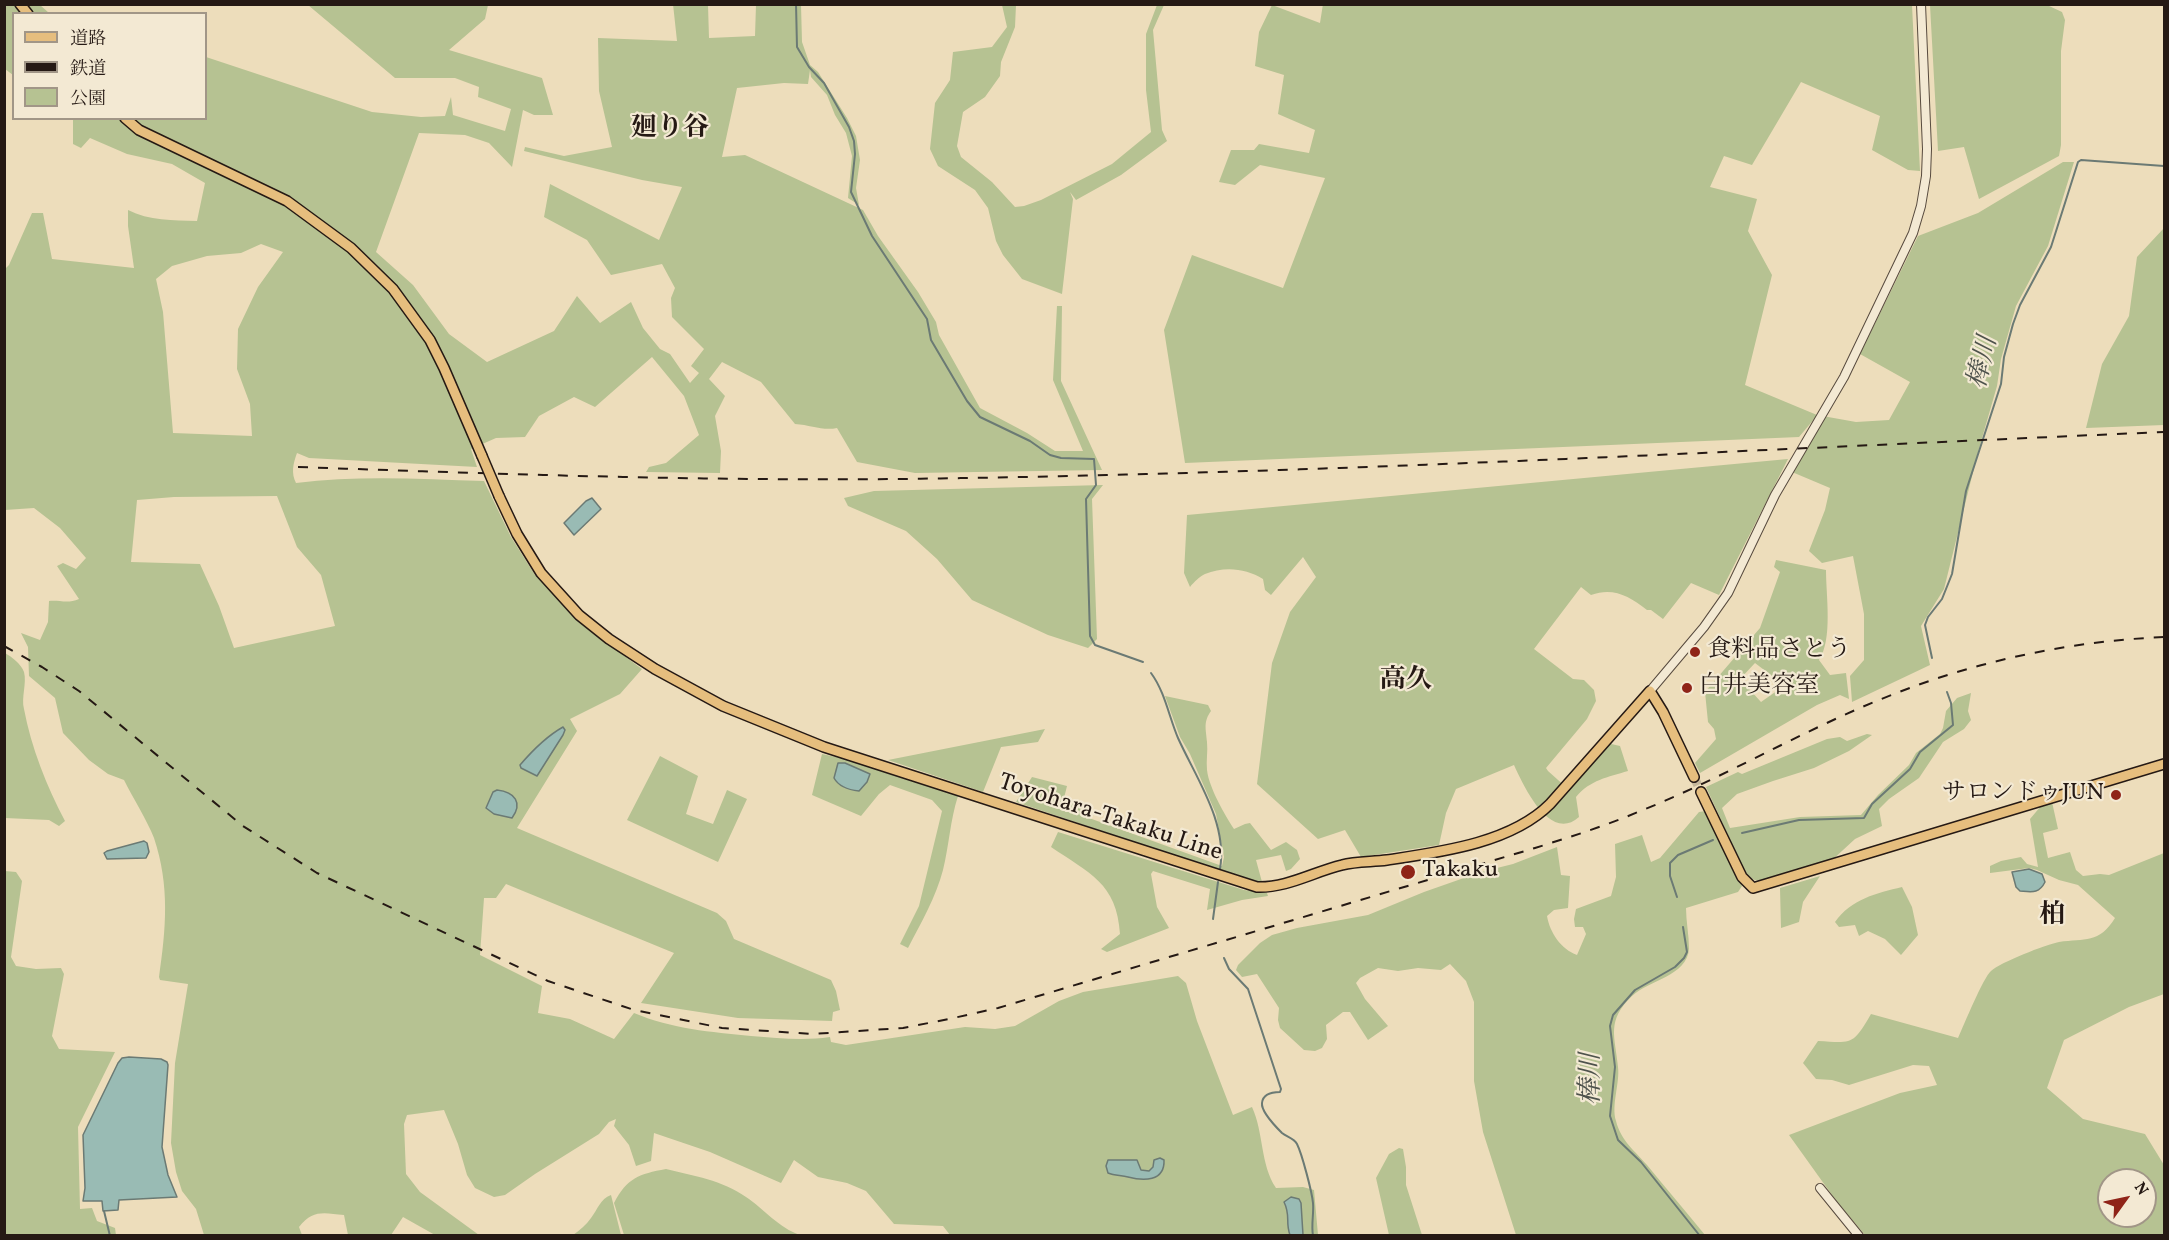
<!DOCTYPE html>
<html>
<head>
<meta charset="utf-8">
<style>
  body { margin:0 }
  #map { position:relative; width:2169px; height:1240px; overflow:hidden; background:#edddbb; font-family:Vollkorn,"Noto Serif JP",serif }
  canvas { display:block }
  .frame { position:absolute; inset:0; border:6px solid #251914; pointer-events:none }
  .legend { position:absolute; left:12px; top:12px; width:195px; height:108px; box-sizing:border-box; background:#f3e9d3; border:2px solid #a19687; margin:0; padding:8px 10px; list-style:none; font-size:18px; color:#251914 }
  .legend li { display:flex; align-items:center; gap:12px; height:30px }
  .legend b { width:30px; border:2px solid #a19687 }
  .north { position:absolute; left:2097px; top:1168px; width:60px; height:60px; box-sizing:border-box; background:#f3e9d3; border:2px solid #a19687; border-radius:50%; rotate:57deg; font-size:16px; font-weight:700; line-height:24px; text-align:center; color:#251914 }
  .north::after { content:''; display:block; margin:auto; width:21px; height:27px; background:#8f2418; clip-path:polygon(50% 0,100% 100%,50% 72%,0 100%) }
</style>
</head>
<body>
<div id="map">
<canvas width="2169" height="1240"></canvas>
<div class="frame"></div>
<ul class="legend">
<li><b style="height:8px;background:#e6be7e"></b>道路</li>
<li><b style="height:8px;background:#251914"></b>鉄道</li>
<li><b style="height:16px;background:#b6c292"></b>公園</li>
</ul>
<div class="north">N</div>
</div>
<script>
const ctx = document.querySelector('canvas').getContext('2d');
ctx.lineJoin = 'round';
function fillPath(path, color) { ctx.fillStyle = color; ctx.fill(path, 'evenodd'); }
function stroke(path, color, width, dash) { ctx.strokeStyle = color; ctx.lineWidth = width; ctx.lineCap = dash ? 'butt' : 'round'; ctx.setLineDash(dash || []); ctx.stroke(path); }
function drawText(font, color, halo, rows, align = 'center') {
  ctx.font = font + ' Vollkorn,"Noto Serif JP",serif'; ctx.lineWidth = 4.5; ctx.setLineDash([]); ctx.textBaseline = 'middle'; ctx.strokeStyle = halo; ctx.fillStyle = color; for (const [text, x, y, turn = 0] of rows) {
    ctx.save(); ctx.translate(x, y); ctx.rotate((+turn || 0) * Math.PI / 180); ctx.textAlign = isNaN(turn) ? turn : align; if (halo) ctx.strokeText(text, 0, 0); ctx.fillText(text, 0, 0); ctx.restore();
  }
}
const green = new Path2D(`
  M673,4L708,5L709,38L755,36L756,5H801L802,42L810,65L818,72L847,118L856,136L860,160L856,188L859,205L848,198L852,156L846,133L835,115L827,95L811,77L810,70L808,84L784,83L737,88L722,157L745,155L863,210L878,236L918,292L936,322L939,335L980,408L1027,433L1055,451H1083L1053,380L1057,306H1062L1061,381L1102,470L915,473L857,462L837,428C823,431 811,425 795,424L761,382L722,362L709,379L725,396L715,416L721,451L720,473L646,472L649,467L666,463L699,435L684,396L652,357L595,407L574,397L539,416L525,437L496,438L471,449L477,467L309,458L297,453C293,464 291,473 296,483C358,475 422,479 484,481L511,537L535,575L569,609L611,646L642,669L620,694L570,719L577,731L517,828L717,913L726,921L734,939L831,980L836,991L840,1010L833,1012L832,1021L738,1018L641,1003L674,953L506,884L496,898H484L480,955L542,986L538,1013L570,1019L614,1039L634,1013C672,1029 711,1032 751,1036C778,1038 803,1041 830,1037L831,1042L846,1045L965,1027L995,1029L1015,1026L1059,1001L1083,992L1178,976L1186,983L1197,1021L1233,1115L1252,1107C1264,1133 1260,1164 1276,1188L1303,1187L1314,1190L1318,1235H1303L1301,1203L1285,1202L1290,1214V1235H950L943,1226L894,1224L866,1191L847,1183L818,1177L794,1160L781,1183L710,1152L654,1133L651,1161L636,1166L629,1145L614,1126L616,1119L609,1122L599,1134L535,1174L505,1195L494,1197L475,1188L467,1175L458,1144L444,1110L407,1115L404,1124L406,1174L420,1192L479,1235H435L403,1217L391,1235H348L344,1215C324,1213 313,1209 299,1227L302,1235H204L196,1209L182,1191L176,1172L171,1143L175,1063L188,984L160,980L159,977C166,929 170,886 154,838C147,820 133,798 124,780L108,774L89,760L63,733L55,698L29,676L28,647L21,633L40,640L48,622L49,601C60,600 68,604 79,599L57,566L63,563L76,569L86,558L60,528L34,508L5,510V269L9,265L32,213H43L52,259L134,268L128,226V210C149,221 173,220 197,221L205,183L172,164L127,154L90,138L81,148L73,144V119L206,118V57L372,112L421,117L445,116L451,97L453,115L505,131L511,109L478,97L479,87L455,78H395L308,5H488L485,19L449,50L542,78L553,115H534L523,110L512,167L489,143L465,135L419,133L376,252L413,285L449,334L487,362L554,331L577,296L600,323L631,302L643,328L660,349L670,354L690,383L699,373L691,366L704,349L672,317L671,298L675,288L662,264L611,275L587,240L544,217L550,184L659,240L682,187L642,180L524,151L525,147L564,156L612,147L599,91L598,38L677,41ZM261,244L283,252L258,287L238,329L237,369L250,404L252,436L173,433L163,312L156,279L172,266L207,256L241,253ZM277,496L297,547L321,575L335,626L234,648L219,606L200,564L131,562L137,500L174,497Z
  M1323,4L1912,5L1920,171L1908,170L1872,150L1880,116L1801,82L1752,165L1724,156L1710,187L1757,199L1748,231L1772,275L1745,385L1817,415L1856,422L1889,420L1910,382L1860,354L1918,236L1978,213L2063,162H2074L2048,246L2016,306L2001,359L1997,386L1978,452L1944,589L1921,626L1930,665L1852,702L1850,676L1864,660V614L1853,556L1822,563L1809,551L1825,510L1830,488L1792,472L1815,418L1799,437L1185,463L1164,330L1192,255L1283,288L1325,178L1260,165L1235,185L1219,182L1231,150H1254L1259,144L1309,153L1315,130L1278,114L1284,75L1255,66L1259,32L1272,5L1320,23Z
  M5,5H40L49,13L14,14L13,75L5,69Z
  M1002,5H1016L1015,27L1001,62L1000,76L985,97L963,112L957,146L961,157L992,182L1015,207L1024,206L1041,200L1112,164L1151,132L1146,90V34L1157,5H1164L1153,30L1162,130L1167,141L1121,175L1076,200L1070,192L1073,199L1062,294L1022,279L1003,255L996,241L988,208L975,190L938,166L930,149L935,103L950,80L953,52L992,47L1007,27Z
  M1930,5H2047L2062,12L2065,20L2061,51V145L2059,156L1979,199L1964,147L1938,151Z
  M2164,228V425L2086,428L2102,364L2129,316L2137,257Z
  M1788,459L1719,595L1691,583L1663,619L1651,610H1647C1629,596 1613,587 1591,595L1581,587L1534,649L1573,679L1584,680L1594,690L1596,701L1587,719L1546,768L1548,771L1567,788L1607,743L1620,746L1628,771C1608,777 1590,780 1576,797L1579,817C1550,843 1524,787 1514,765L1456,789L1446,813L1439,845L1361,857L1345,830L1318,839L1257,784L1272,663L1290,612L1316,577L1303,557L1271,595L1265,590L1263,579C1246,568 1224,566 1205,574C1200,576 1194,582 1190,587L1184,573L1187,515Z
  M1103,485L1092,499L1097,639L1088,648L1048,635L972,600L937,559L906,531L848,506L844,498L874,491Z
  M1776,560L1826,570C1826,596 1833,639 1819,660L1830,675L1846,673L1849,699L1840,695L1817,705L1700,773L1695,763L1716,739L1714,729L1708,722L1705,692L1760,628L1780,572L1774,567ZM1755,663L1776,679L1781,688L1761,702L1740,679Z
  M5,653C12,657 21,664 24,672C27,683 21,698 24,709C31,747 47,787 65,821L59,826L49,820L5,818Z
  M1971,693L1968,711L1971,720L1964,729L1943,742L1919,778L1889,799L1879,809L1882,826L1855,839L1830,862L1763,881C1754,881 1751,879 1745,872L1706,787L1738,772L1742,774L1827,739L1840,737L1847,741L1867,734L1872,735L1849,751L1814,768L1773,781L1737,794L1722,808L1730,828L1800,817L1861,815L1878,795L1909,765L1916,753L1940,734L1943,728L1946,711L1957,698Z
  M1165,696L1208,705L1211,711C1203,722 1206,729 1207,742C1208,751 1206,761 1207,770C1209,788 1225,815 1234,829L1245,824L1250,823L1271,850L1286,842L1297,850L1300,859L1291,869L1286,871L1281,855L1256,860L1262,882L1250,881L1016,802L1032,777L1067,786L1064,798L1089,804V818L1222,866L1224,857L1216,814L1190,754L1180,737Z
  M1045,729L1038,742L1001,747L983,792L888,760Z
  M822,754L854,761L958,796C950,821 949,846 943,870C936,897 921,923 908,948L900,944L919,906L942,811L932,800L890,785L879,794L861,816L812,795Z
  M660,756L698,776L686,814L713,824L727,790L747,799L718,862L627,820Z
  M2052,802L2058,829L2043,833L2048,858L2070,852L2076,870L2083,876L2100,874L2109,875L2164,853V994L2129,1007L2064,1040L2047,1088L2083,1119L2145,1134L2164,1165V1235H1865L1837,1202L1789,1135L1900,1093L1937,1085L1929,1066L1913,1065L1849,1085L1832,1080L1816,1079L1803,1063L1818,1041C1853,1043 1853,1045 1871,1014L1958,1038C1964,1025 1983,978 1991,971C2001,962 2045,945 2059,942C2085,938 2099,944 2115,918L2078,885L2059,880L2037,870L2029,868L1990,873V866L2001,861L2021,857L2027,864L2038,867L2030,819L2041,806ZM2109,1180H2145V1216H2109Z
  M1706,811L1742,886L1738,892L1686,908C1686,921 1689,935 1689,949C1687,976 1649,980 1632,996C1606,1021 1615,1036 1618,1067C1620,1084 1611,1105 1616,1121C1621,1141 1635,1151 1647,1165C1666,1188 1686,1212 1705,1235H1516L1483,1132L1474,1081V1002L1466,981L1450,964L1441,970L1418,968L1398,971L1378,968L1360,978L1356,983L1365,999L1388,1026L1368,1040L1350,1012H1343L1326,1025L1327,1039L1322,1048L1315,1051L1304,1050L1280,1028L1278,1020L1279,1008L1257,974L1242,977L1236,970L1238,965L1260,943L1272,935L1297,928L1368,915L1424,892L1481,872L1513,864L1557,847L1561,875L1570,876L1568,908L1554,910L1547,916C1550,933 1561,949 1577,955L1586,934L1583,927H1575L1574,919L1576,909L1611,896L1616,877L1615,844L1642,835L1651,862L1660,858L1699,812Z
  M1058,832L1244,890L1267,893L1268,896L1242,900L1207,910L1210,889L1153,871L1151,874L1157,907L1169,928L1107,952L1101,949L1120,934C1117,883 1089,873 1051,847Z
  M5,871L16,872L22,881L11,957L16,966L36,969L61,968L64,974L52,1036L59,1049L115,1052L78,1127L80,1209L92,1208L97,1221L115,1228L116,1235H5Z
  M1820,876L1803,902L1799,922L1781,928L1780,888Z
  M1902,887L1912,907L1918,935L1901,955L1885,939L1868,931L1859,936L1855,925L1839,927L1835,922C1851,899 1877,893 1902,887Z
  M1399,1148L1403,1149L1406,1167V1185L1422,1235H1389L1376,1178L1389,1154Z
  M666,1169C694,1176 722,1180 746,1197C764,1209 779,1228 800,1235H624L614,1203C627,1178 639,1174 666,1169Z
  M611,1195L621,1235H573C580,1230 586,1225 591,1218C598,1209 600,1199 611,1195Z`);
const water = new Path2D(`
  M592,498L601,509L574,535L564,523L586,501Z
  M563,727L565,730L563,735L537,776L521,768L520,765C532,751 547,736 563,727Z
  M838,763H845L870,774L867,782L859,791C849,790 839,787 834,778Z
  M497,790C515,792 523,803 512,818L494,814L486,808L493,792Z
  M144,841L147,843L149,852L146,858L107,859L104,853L107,851Z
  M2029,869L2042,874L2045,882C2039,894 2032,892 2020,891L2016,887L2012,872Z
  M129,1057L161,1059L167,1062L168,1065L162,1147L168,1175L177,1197L119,1200L118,1210L103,1211L102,1201H83L85,1188L83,1135L118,1063L122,1058Z
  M1160,1158L1164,1160C1165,1182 1143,1181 1128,1177C1121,1175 1115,1176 1108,1173L1106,1166L1108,1160H1137L1141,1170L1149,1171L1153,1167L1154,1160Z
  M1291,1197L1299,1199L1301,1203L1303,1235H1290C1285,1222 1291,1216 1284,1202Z`);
const stream = new Path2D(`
  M796,4L797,47L809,67L824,83L849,127L854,141L855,154L851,192L872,236L927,319L931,340L967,401L980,417L1030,441L1050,455L1061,458L1094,459L1096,485L1086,499L1090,636L1095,645L1143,662
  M1932,658L1925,625L1928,617L1942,599L1952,574L1966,491L2001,384L2004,357L2013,324L2020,305L2051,247L2078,162L2081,160L2164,166
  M1151,673C1165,692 1169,717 1178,738C1196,778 1228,823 1220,869
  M1742,833L1799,820L1864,818L1872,804L1910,769L1920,752L1953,725L1951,703L1947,692
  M1677,897L1670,876V863L1678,855L1713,840
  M1213,919L1218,882
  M1683,927L1687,952L1684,958L1675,967L1635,990L1613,1015L1610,1026L1615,1067L1610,1116L1618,1140L1641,1162L1700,1236
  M1224,958L1229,969L1248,989L1281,1089L1280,1092C1273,1092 1263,1093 1262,1103C1261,1111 1276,1127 1282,1133C1287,1137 1294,1138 1297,1144C1302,1154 1312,1192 1313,1203C1314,1214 1311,1224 1313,1236
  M104,1211L110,1236`);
const majorTunnel = new Path2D(`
  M1694,777L1701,792`);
const minor = new Path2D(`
  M1650,691L1704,627L1728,593L1775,495L1844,377L1913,233L1921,206L1926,176L1927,149L1921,4
  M1820,1188L1859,1236`);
const major = new Path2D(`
  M20,4L28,14
  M125,118L139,130L287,201L351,248L393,289L430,340L444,368L482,456
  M499,496L517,534L541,573L579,615L609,639L655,669L723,706L824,747L1257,887C1287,888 1313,872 1342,865C1356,861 1372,862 1387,860C1441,852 1511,843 1550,804L1650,691L1663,712L1694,777
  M1701,792L1742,877L1753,888L2164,764`);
const rail = new Path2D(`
  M298,467C498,474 698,481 898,479C1321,474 1743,450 2164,432
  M4,646L42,667L79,691L243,826L317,873L548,981L634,1010L722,1028L812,1034L903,1028L949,1019L998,1008L1535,848C1570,837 1605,826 1638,812C1726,777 1806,728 1894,694C1980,660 2073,641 2164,637`);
const majorBridge = new Path2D(`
  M482,456L499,496`);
const markers = [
  [1695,652,6,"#8f2418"],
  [1687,688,6,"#8f2418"],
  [2116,795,6,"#8f2418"],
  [1408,872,8,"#8f2418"]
];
const poiNames = [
  ["食料品さとう",1707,652],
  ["白井美容室",1699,688],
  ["サロンドゥJUN",2104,795,"right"],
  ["Takaku",1422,872]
];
const streetNames = [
  ["Toyohara-Takaku Line",1110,819,18]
];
const neighbourhoodNames = [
  ["廻り谷",670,130],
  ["高久",1406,682],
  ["柏",2052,917]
];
const waterNames = [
  ["棒川",1985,363,-77],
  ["棒川",1593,1079,-90]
];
fillPath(green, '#b6c292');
fillPath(water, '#99bbb4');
stroke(water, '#6b7a74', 1.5);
stroke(stream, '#6b7a74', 2);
stroke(majorTunnel, '#c5b69a', 9, [9, 4.5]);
stroke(minor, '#574a3e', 10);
stroke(major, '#251914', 12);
stroke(minor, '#f3e9d3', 8);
stroke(major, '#e6be7e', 9);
stroke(rail, '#251914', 2, [10, 10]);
stroke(majorBridge, '#251914', 12, []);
stroke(majorBridge, '#e6be7e', 9);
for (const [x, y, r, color] of markers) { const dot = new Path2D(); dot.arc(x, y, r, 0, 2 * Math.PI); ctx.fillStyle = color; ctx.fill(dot); stroke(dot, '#f3e9d3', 2); }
drawText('24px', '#251914', '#f3e9d3', poiNames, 'left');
drawText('24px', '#251914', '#f3e9d3', streetNames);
drawText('bold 26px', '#251914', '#f3e9d3', neighbourhoodNames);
drawText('italic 26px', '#4e524c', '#f3e9d3', waterNames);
</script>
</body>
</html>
